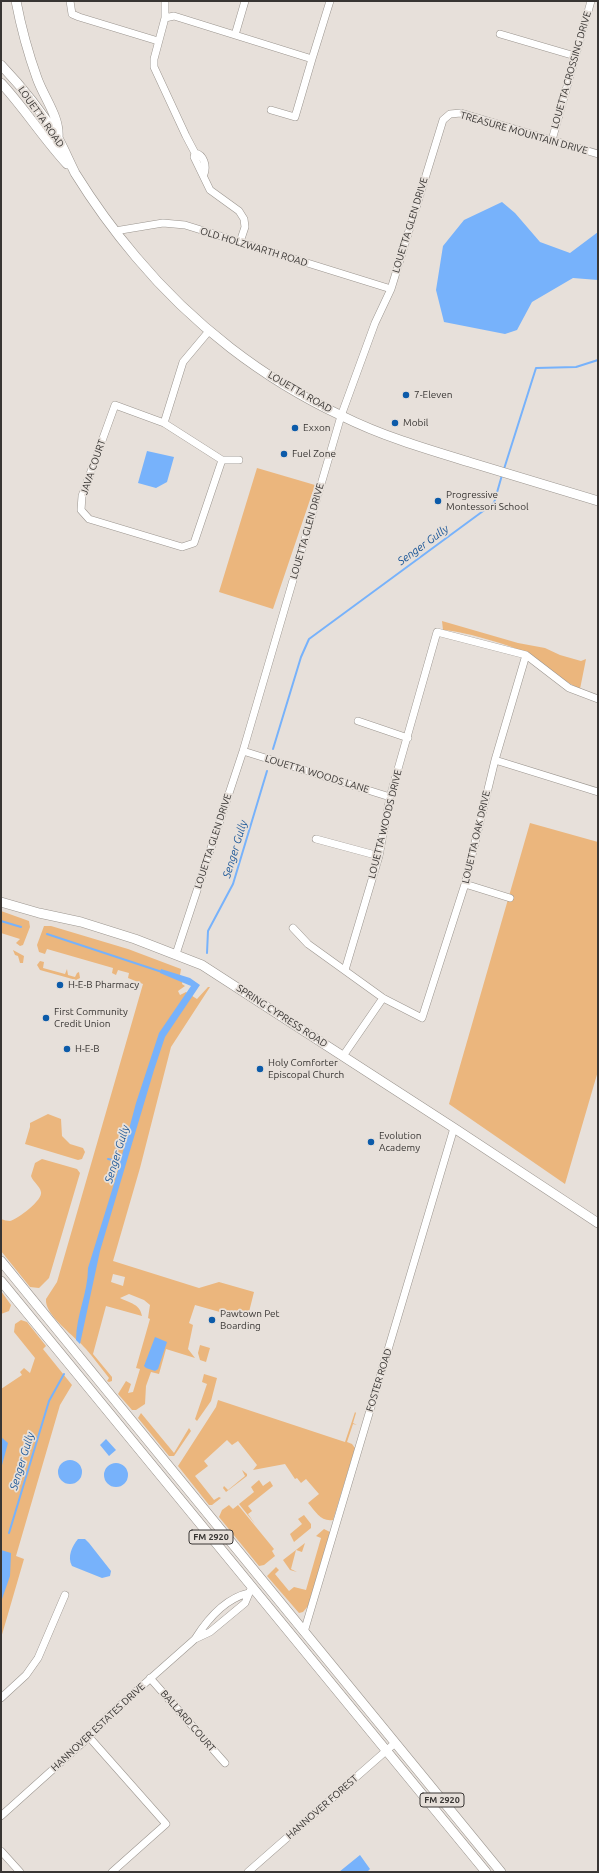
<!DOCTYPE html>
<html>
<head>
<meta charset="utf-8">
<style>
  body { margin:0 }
  #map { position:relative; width:599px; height:1873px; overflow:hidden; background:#e7e0da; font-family:Ubuntu,sans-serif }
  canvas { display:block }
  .frame { position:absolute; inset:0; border:2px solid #383533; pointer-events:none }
</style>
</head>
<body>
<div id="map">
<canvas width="599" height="1873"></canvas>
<div class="frame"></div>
</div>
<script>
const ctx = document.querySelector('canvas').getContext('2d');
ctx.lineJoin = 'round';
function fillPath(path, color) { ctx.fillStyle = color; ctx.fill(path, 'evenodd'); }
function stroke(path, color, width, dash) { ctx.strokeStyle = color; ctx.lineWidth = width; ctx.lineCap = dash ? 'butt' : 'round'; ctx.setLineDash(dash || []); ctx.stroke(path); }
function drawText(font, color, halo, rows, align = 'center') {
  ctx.font = font + ' Ubuntu,sans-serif'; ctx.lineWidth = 3.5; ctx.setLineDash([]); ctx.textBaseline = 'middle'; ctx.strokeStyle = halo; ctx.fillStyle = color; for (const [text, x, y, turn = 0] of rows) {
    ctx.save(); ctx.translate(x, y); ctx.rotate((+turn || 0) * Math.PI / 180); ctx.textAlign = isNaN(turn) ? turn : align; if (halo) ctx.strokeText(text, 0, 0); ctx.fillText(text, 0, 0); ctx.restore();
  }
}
const green = new Path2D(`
  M257,468L315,485L273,609L219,592Z
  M442,621L518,643L545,648L560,655L581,661L586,659L580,689C559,679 543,663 523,652C511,645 458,630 443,630Z
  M530,823L598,842V1071L565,1184L449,1104Z
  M1,911L29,921L30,927L23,945L20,946L16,943L20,939L1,933Z
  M44,926H51L128,949L181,969L180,975L183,978L182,984L185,986L178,991L180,995L186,992L197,999L208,987H210L171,1047L140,1168L113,1261L199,1288L219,1282L254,1292L248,1316L235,1312L234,1316L195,1305L189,1323L193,1325L188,1349L195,1358L166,1349L159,1374L151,1372L146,1386L145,1404L136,1410H132L118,1394L126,1381L131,1384L128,1393L133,1392L140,1369L136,1368L150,1319L148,1318L150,1305L144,1300L129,1294L120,1298C130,1303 140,1304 142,1316L106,1306L93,1354L112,1377V1381L109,1382L107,1381L109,1378C101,1368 94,1358 86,1349C76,1337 44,1315 46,1299L57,1282L143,984L128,978L129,973L118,970L116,975L112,973L113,968L47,949L45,954L39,952L37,945ZM113,1274L125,1277L123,1286L111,1282Z
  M13,950L24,956L23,963H20L18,956L15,955Z
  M40,961L44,962L43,968L65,974L67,969L68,975L75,977L77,973L79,972L80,978L76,980L40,970L37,965Z
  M48,1114L61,1119L62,1136L70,1144L83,1148L85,1152L82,1159L78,1160L25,1144L30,1127V1123Z
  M42,1159L77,1169L80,1173L49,1278L39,1288L30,1287L1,1251V1219C4,1220 7,1221 10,1221C18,1219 43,1200 41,1192C40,1186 33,1182 31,1176L35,1163Z
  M1,1291L11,1305L9,1311L1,1314Z
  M21,1320L27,1322L46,1346L43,1349L72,1385L60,1405L16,1556L24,1559L1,1638V1389L22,1375L20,1372L24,1368L30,1373L35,1358L14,1332L15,1324Z
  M200,1345L210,1348L206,1362L200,1360L198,1353Z
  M204,1374L217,1378L211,1401L197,1421L195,1419L207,1384L202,1382Z
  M218,1400L345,1442L355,1412L356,1413L353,1423L357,1425L353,1424L347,1442L352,1444L355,1448L333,1520C321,1522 316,1512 308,1503L319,1494L306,1479L301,1483L297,1478L295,1479L285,1464L253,1470L257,1465L238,1441L232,1445L227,1440L204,1461L208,1466L195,1476L214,1500L219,1497L221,1498L212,1505H209L178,1466L216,1407Z
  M141,1413L174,1453L189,1428L191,1431L174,1456H169L138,1418Z
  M242,1470L247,1474V1476L226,1492L223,1488L224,1486L228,1490L245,1476Z
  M259,1480L263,1486L270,1481L273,1486L248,1506L252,1511L248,1514L255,1524L239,1504L254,1492L251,1487Z
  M229,1505L233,1509L238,1505L274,1549L272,1551L275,1556L264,1565L259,1566L219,1517L222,1510Z
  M304,1515L311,1524V1528L294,1542L290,1534L302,1524L298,1519Z
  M324,1529L330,1532L308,1606L303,1612L299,1613L267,1576L276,1567L279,1570L275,1574L289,1591L294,1587L306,1590L321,1538L316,1536Z
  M305,1543L302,1552L296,1550L291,1569L297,1572L290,1570L283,1560Z`);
const water = new Path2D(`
  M502,202L515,213L540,242L570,253L598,232V280L573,278L532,302L517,330L505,334L444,322L436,290L443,246L464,220Z
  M147,451L174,457L167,482L156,488L138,483Z
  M161,969L190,978L200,985L165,1037L154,1070L100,1251L80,1344L76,1340C76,1315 88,1293 88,1268L117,1174L136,1103L159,1033L191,986L160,973Z
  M155,1337L167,1342L158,1369L155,1371L146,1368L144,1366Z
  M1,1437L8,1443L1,1469Z
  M106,1439L116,1450L109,1456L100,1445Z
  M58 1472a12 12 0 1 1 24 0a12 12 0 1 1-24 0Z
  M104 1475a12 12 0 1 1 24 0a12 12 0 1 1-24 0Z
  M78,1539H85L89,1543L111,1571L110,1576L102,1578L72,1566C67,1557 72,1546 78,1539Z
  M1,1550L11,1553L10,1576L1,1602Z
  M360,1855L370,1869L367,1872H339Z`);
const stream = new Path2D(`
  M504,469L536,368L576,367L598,360
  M273,749L301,657L309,639L494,503L502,475
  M1,921L21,927
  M47,934L162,972
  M207,953L208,931L233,884L267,771
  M108,1159L123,1162
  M9,1533L49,1401L64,1374`);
const minor = new Path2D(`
  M70,1L72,14L79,17L158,41
  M165,1V18L154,59V67L186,136L195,153L194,157L210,190L239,211L244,219L245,227L240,242
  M165,18L174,16L312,59L330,1
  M500,34L575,56
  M235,35L245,1
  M271,110L295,117L312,59
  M552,140L591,1
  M195,153C204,155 207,166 204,174
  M115,231L163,223L185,225L391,289
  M164,423L183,362L209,331
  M222,460L194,543L182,547L89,519L81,510L82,496L115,405L164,423L222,460H239
  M358,721L408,738
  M243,751L390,797
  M495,760L598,792
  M316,839L379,856
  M465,884L510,898
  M293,928L308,944L383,998L422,1018L465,884L495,760L526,655
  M176,954L243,751L341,416L375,323L391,289L443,120L450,114L461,113L598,154
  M345,970L379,856L390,797L437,632L526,655L569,688L598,699
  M343,1056L383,998
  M304,1632L454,1128
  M195,1639L210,1632L245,1603L250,1591
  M150,1678L225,1763
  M1,1698L26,1675L38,1658L65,1595
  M89,1737L166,1824L112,1872
  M1,1816L89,1737L108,1716L195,1639C207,1620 226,1598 249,1593
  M1,1851L20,1872
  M248,1872L395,1743`);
const major = new Path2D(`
  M16,1C21,27 28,53 37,78C44,98 60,117 58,138
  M1,65C22,87 42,112 58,138C64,149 69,161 75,173C93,202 114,231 136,257C192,324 263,379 342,416C382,436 426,449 469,462C512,475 555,488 598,501
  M1,83C25,109 43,138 67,164
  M1,902L39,913L81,922L135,939L202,965L454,1128L598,1223
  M1,1261L501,1872
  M1,1281L486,1872`);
const markers = [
  [406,395,4,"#0c5ba9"],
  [395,423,4,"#0c5ba9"],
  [295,428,4,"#0c5ba9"],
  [284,454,4,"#0c5ba9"],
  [438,501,4,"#0c5ba9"],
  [60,985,4,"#0c5ba9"],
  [46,1018,4,"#0c5ba9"],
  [67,1049,4,"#0c5ba9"],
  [260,1069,4,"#0c5ba9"],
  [371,1142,4,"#0c5ba9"],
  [212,1320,4,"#0c5ba9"]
];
const shields = [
  [211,1537,44],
  [442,1800,44]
];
const shieldNames = [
  ["FM 2920",211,1537],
  ["FM 2920",442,1800]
];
const streetNames = [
  ["LOUETTA CROSSING DRIVE",571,70,-74],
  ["LOUETTA ROAD",41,117,55],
  ["TREASURE MOUNTAIN DRIVE",524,133,16],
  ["LOUETTA GLEN DRIVE",410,225,-73],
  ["OLD HOLZWARTH ROAD",254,247,17],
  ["LOUETTA ROAD",300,392,30],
  ["JAVA COURT",93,467,-71],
  ["LOUETTA GLEN DRIVE",307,531,-74],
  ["LOUETTA WOODS LANE",317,774,17],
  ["LOUETTA WOODS DRIVE",385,824,-76],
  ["LOUETTA OAK DRIVE",476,837,-77],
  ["LOUETTA GLEN DRIVE",213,841,-72],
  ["SPRING CYPRESS ROAD",282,1016,33],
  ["FOSTER ROAD",379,1380,-73],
  ["BALLARD COURT",188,1721,49],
  ["HANNOVER ESTATES DRIVE",98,1727,-43],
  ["HANNOVER FOREST",322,1807,-41]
];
const poiNames = [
  ["7-Eleven",414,395],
  ["Mobil",403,423],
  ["Exxon",303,428],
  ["Fuel Zone",292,454],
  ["Progressive",446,495],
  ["Montessori School",446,507],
  ["H-E-B Pharmacy",68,985],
  ["First Community",54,1012],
  ["Credit Union",54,1024],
  ["H-E-B",75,1049],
  ["Holy Comforter",268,1063],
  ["Episcopal Church",268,1075],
  ["Evolution",379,1136],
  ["Academy",379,1148],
  ["Pawtown Pet",220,1314],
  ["Boarding",220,1326]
];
const waterNames = [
  ["Senger Gully",423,545,-36],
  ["Senger Gully",235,849,-73],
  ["Senger Gully",117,1154,-73],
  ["Senger Gully",22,1461,-73]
];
fillPath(green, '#ebb67d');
fillPath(water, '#77b2fb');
stroke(stream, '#77b2fb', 2);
stroke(minor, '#9b958f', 8);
stroke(major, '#9b958f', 10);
stroke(minor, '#fff', 7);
stroke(major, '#fff', 9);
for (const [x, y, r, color] of markers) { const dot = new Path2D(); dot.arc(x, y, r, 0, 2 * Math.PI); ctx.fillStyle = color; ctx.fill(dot); stroke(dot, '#e7e0da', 1.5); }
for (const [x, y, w] of shields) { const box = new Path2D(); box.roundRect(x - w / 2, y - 7, w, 14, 3); ctx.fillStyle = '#e7e0da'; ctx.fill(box); stroke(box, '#383533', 1); }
drawText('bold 9px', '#383533', null, shieldNames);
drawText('10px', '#383533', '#e7e0da', streetNames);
drawText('10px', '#383533', '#e7e0da', poiNames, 'left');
drawText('italic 11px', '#1c5798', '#e7e0da', waterNames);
</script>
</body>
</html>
